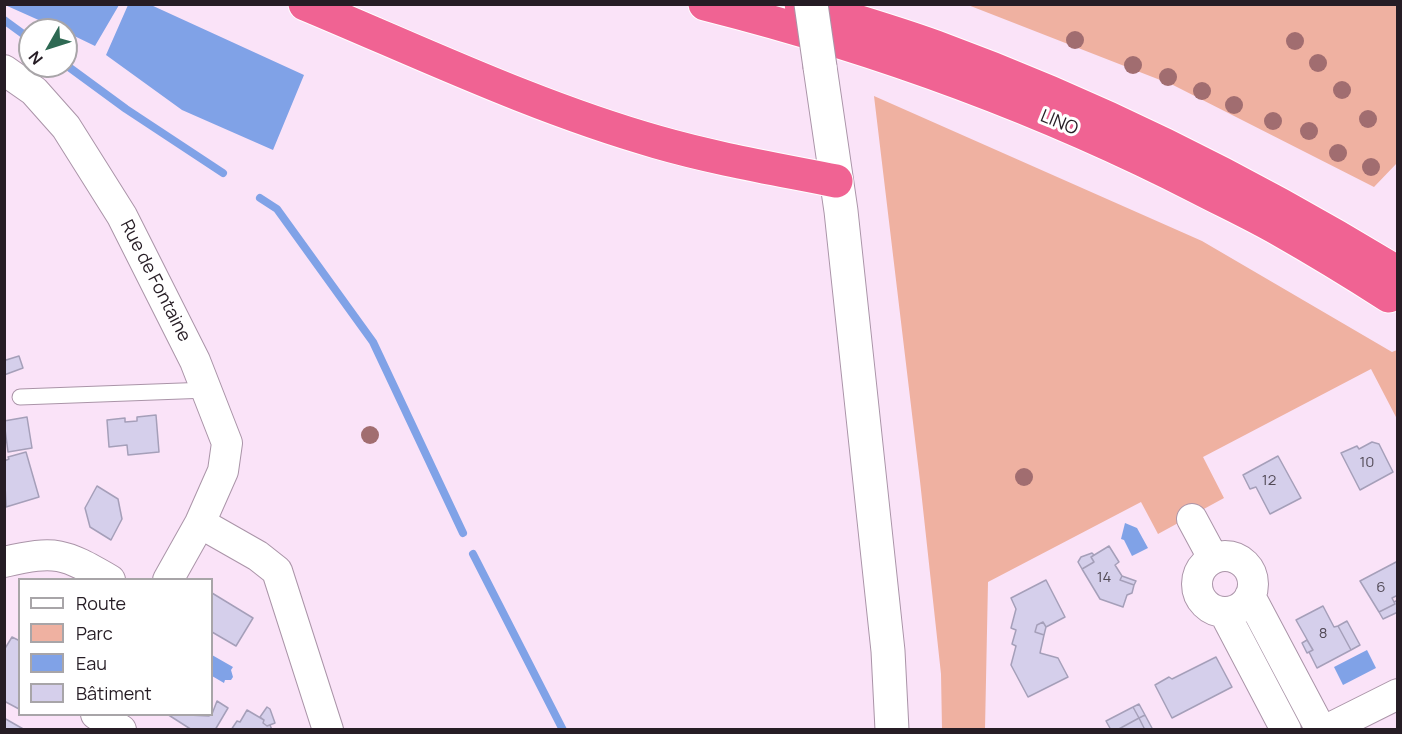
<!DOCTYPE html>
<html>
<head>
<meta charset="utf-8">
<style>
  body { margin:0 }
  #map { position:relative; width:1402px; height:734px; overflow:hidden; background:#fae3f8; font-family:Manrope,sans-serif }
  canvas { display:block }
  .frame { position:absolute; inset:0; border:6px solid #261d25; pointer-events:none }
  .legend { position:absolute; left:18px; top:578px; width:195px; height:138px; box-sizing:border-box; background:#fff; border:2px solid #a8a5a8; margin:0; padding:8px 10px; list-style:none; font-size:18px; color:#261d25 }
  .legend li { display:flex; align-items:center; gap:12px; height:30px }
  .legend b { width:30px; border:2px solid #a8a5a8 }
  .north { position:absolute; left:18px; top:18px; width:60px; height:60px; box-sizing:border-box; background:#fff; border:2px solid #a8a5a8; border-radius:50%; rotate:231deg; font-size:16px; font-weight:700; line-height:24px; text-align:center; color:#261d25 }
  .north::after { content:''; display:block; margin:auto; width:21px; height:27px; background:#2e6953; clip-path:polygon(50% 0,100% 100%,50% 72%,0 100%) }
</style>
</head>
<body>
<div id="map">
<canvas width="1402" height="734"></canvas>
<div class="frame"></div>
<ul class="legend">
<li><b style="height:8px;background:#fff"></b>Route</li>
<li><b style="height:16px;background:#efb1a1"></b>Parc</li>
<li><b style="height:16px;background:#80a2e7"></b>Eau</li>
<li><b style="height:16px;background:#d5cfeb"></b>Bâtiment</li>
</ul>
<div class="north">N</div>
</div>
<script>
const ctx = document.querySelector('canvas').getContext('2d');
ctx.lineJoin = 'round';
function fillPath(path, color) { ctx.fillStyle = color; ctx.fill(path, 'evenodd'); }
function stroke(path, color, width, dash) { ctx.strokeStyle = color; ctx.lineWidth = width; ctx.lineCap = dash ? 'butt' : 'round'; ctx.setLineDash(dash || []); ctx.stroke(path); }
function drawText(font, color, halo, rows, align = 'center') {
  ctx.font = font + ' Manrope,sans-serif'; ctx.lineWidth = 6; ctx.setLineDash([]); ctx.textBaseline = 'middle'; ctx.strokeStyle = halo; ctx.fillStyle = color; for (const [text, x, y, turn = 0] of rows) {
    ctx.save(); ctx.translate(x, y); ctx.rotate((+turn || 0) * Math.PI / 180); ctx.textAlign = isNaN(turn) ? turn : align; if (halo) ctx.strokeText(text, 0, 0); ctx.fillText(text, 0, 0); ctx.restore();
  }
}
const green = new Path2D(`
  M968,5H1397V163L1374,187L1173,85Z
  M874,96L1202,241L1392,352L1397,350V419L1371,369L1203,457L1224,498L1158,534L1141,502L988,582L985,729H942L941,674L920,481Z`);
const water = new Path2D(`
  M5,5V4L119,5L95,46L66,32V30H61Z
  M128,5H151L304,75L273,150L182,110L106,55Z
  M1125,523L1137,528L1148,548L1132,556L1124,540L1121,539Z
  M1367,650L1376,668L1343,685L1334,667Z
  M212,655L233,667L231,670L233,677L231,680H225L224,683L212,676Z`);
const stream = new Path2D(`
  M4,20L30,39
  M66,65L126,109L223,173
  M260,198L277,209L373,342L463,533
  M473,554L563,730`);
const building = new Path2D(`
  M19,356L23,368L4,375V357L6,360Z
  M156,415L159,452L128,455L127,445L109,447L107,420L125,418V422L137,421V417Z
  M27,417L32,448L8,452L4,421Z
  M1372,442L1379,444L1393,472L1360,490L1341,453L1357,446L1359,449Z
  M26,452L39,497L6,507L4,461L9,459L8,457Z
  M1278,456L1301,498L1270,514L1256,487L1250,489L1243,475Z
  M97,486L118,499L122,519L111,540L90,527L85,508Z
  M1109,546L1119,562L1115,565L1122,576L1120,580L1134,585L1132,593L1127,595L1123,607L1100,599L1082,569L1094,562L1091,557Z
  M1092,553L1094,555L1091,557L1094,562L1082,569L1078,562L1081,557Z
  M1398,561V595L1392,598L1395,604L1379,612L1360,581Z
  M1122,576L1136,581L1134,585L1120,580Z
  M1046,580L1065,617L1046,627L1043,622L1037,625L1035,632L1044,635L1040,653L1058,658L1068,677L1028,697L1011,665L1016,646L1012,644L1016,630L1011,628L1016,609L1011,598Z
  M212,593L253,618L236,646L212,632Z
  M1398,600V612L1383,619L1379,612L1395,604L1394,602Z
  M1323,606L1334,627L1338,626L1351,650L1317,668L1309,652L1313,650L1296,620Z
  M1347,621L1360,645L1351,650L1338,626Z
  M1043,622L1046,627L1044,635L1035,632L1037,625Z
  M12,637L20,641L19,709L4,701V650Z
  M1307,640L1313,650L1307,653L1302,643Z
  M1216,657L1232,687L1172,718L1155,685L1169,677L1172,679Z
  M217,701L228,708L215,730H192L167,714L209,716L212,714Z
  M1139,704L1145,715L1139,718L1133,707Z
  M267,707L270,709L275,723L267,726L263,723L264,720L260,717Z
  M1133,707L1139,718L1117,730H1111L1106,721Z
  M247,710L264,720L263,723L267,726L270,725L272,730H231L237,721L240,722Z
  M1145,715L1153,730H1145L1139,718Z
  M4,718L25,730H4Z
  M1139,718L1145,730H1117Z`);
const lane = new Path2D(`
  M20,397L208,390`);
const street = new Path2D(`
  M4,70L34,91L66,127L122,216L195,361L227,443L223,471L200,523L168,580
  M1192,519L1213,558
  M200,523L258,556L277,571L328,730
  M1197 584a28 28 0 1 1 56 0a28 28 0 1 1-56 0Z
  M4,562C57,550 63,553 110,580
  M1250,596L1321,730
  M1224,612L1286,730
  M96,714L121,730
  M1326,730L1398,694`);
const secondary = new Path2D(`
  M820,67L841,211L888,651L892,730`);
const highway = new Path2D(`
  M305,4C420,52 537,108 657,142C716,159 776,169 836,181
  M705,4C875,47 1043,108 1199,188C1226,202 1254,215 1280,230C1317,251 1353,273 1389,296
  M801,4C846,18 892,31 936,47C1097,106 1251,183 1398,273`);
const secondaryBridge = new Path2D(`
  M811,4L820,67`);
const trees = [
  [1075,40],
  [1295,41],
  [1318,63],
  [1133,65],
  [1168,77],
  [1342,90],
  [1202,91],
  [1234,105],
  [1368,119],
  [1273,121],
  [1309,131],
  [1338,153],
  [1371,167],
  [370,435],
  [1024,477]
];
const numberNames = [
  ["10",1367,463],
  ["12",1269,481],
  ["14",1104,578],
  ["6",1381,588],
  ["8",1323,634]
];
const streetNames = [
  ["LINO",1059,123,22],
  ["Rue de Fontaine",155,281,63]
];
fillPath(green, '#efb1a1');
fillPath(water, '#80a2e7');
stroke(stream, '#80a2e7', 8);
fillPath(building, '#d5cfeb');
stroke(building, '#a59fb9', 1.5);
stroke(lane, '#aa94a8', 17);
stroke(street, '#aa94a8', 32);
stroke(secondary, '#aa94a8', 35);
stroke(highway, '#fff', 35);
stroke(lane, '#fff', 15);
stroke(street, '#fff', 30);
stroke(secondary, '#fff', 33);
stroke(highway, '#f06393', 33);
stroke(secondaryBridge, '#aa94a8', 35, []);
stroke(secondaryBridge, '#fff', 33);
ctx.fillStyle = '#a16d70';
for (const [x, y] of trees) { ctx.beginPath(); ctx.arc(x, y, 9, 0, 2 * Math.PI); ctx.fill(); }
drawText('15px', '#524a56', null, numberNames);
drawText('18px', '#261d25', '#fff', streetNames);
</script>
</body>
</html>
